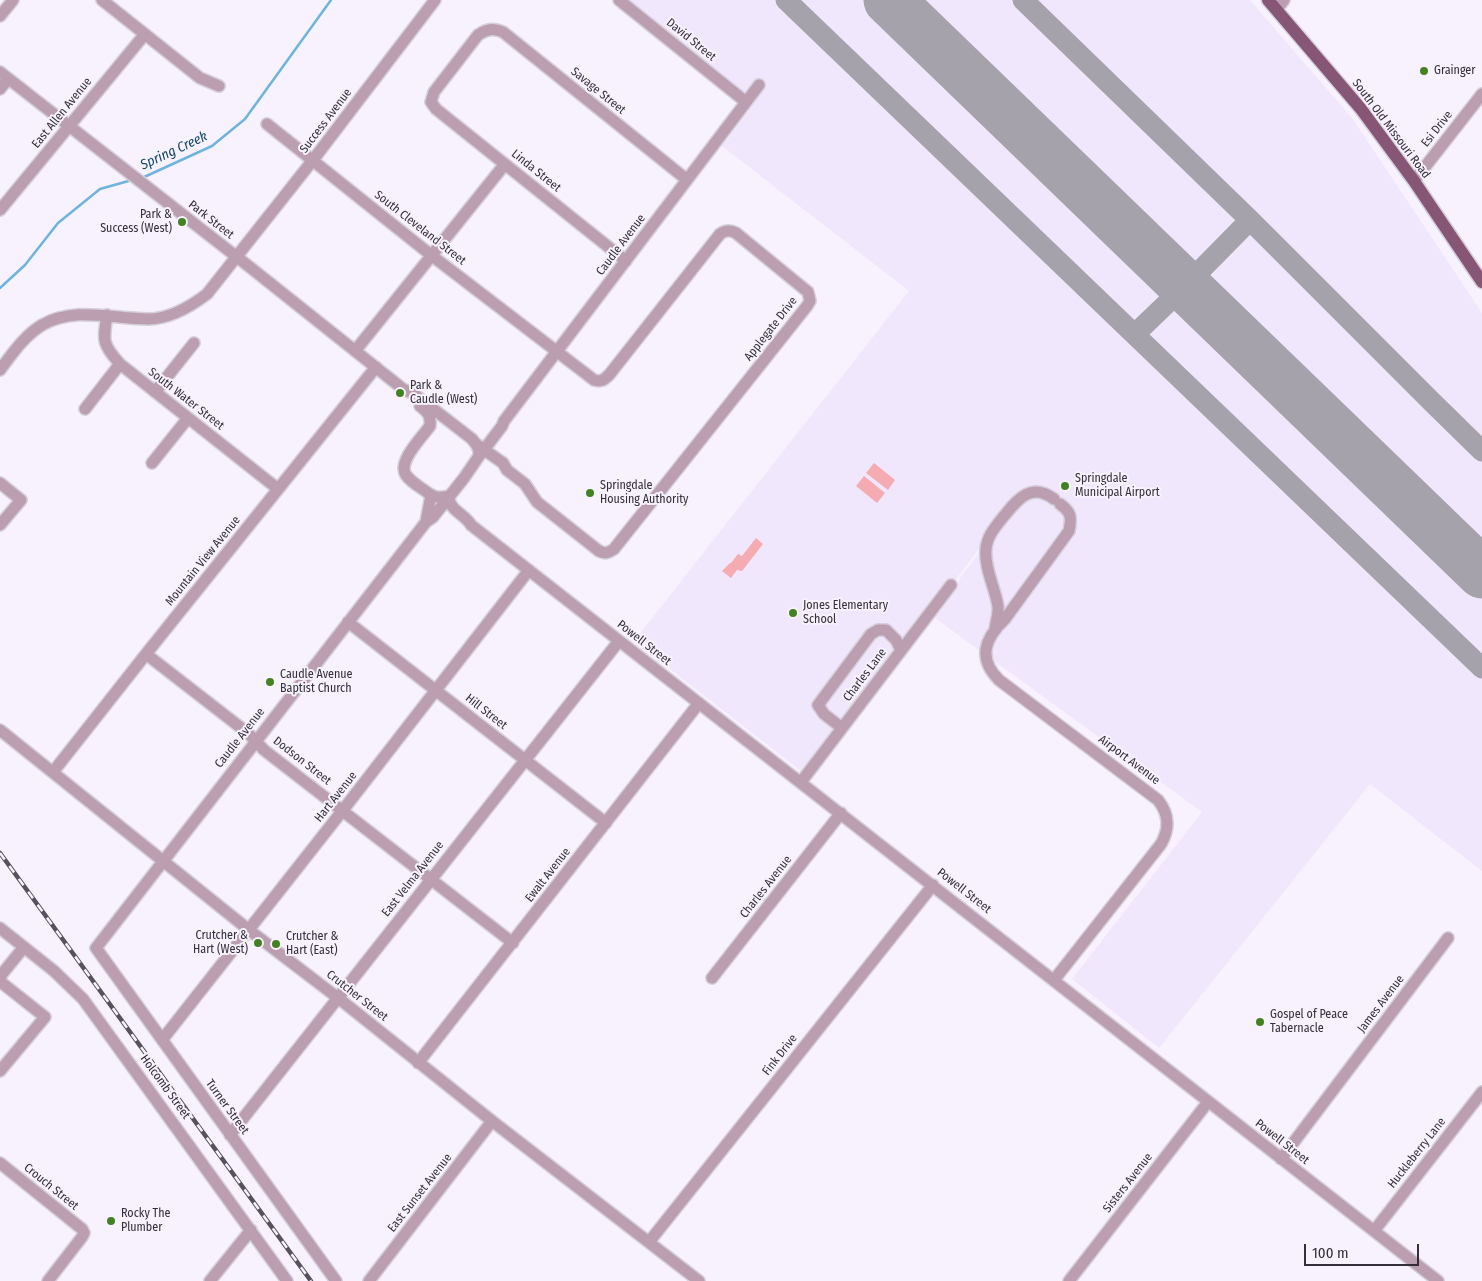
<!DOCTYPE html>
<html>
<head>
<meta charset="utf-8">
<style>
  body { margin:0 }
  #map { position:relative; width:1482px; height:1281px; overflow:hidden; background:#f7f2fd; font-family:"Fira Sans Condensed",sans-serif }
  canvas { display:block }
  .scale { position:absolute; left:1304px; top:1244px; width:115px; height:22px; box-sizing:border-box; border:2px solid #332e39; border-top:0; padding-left:6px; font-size:15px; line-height:18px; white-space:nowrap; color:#332e39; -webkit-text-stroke:4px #f7f2fd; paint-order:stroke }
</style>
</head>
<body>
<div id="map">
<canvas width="1482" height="1281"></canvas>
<div class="scale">100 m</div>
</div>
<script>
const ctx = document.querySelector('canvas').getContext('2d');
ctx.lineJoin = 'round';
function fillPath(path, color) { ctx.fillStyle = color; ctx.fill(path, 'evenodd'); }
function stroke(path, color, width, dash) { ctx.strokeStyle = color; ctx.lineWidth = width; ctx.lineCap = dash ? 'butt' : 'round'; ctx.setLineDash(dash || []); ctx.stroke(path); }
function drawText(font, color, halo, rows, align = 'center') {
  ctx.font = font + ' "Fira Sans Condensed",sans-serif'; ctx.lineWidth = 4; ctx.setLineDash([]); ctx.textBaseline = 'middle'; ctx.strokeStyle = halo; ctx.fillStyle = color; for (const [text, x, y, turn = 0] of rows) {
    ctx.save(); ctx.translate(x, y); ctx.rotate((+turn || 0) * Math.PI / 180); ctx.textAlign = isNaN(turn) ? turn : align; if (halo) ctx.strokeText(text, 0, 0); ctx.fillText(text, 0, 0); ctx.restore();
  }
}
const built = new Path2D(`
  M629,0H1250L1352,118L1482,313V871L1370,784L1159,1048L1072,979L1202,812L935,618L956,590L960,578L982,549L983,539L981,536L979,549L806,775L634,641L909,291L722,146L756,101Z`);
const green = new Path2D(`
  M874,463L895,480L888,490L866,473Z
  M864,476L885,493L877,503L856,486Z
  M756,538L763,544L742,571L737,570L731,578L722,571L730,563H731L738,554L742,556Z`);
const stream = new Path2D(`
  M142,178L212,146L245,119L331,0
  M0,288L25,265L58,223L100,189L132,180`);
const taxiway = new Path2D(`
  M786,0L1482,668
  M1023,0L1250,220L1432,402L1482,451
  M1135,334L1185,286L1250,220`);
const runway = new Path2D(`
  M889,0L1482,573`);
const minor = new Path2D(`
  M102,0L200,78L219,86
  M619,0L746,102
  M1277,9L1284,0
  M0,16L13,0
  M0,72L251,268L403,389L414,394L472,439L476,444L479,450V456L464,478L433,517L426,522L96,948L336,1281
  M0,89L8,79
  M267,124L431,255L594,380C601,382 604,380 609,375L720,234C726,230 730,230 736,233L808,292L810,301L807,306L614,549C608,553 605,554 599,551L537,502L525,484L507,470L503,463L476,444
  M1414,181L1482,94
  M0,210L145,34
  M626,261L436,109L431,102L434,92L478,35C487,29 493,28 503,32L686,179
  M107,315C103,341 102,344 120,364L278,489
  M355,351L505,164
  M0,370C12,354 24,336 42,325C76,306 112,319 148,319C170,319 190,307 207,294L313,160L435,0
  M155,392L194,343
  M420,406C428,412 431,416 430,426C422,437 397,462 406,475C410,481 418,486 424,490C433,497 438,499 449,496
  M85,409L120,364
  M480,455L502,426L504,421L759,85
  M152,463L188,418
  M0,483L21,500L0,525
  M449,496C448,510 465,514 471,525L1438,1281
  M426,522L431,495
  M348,622L606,823
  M995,629C996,621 999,613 998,606C995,588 984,567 986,549C987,536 996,526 1004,516C1018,499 1031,482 1054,499
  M146,654L249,734L264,750L513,943
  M842,728L824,714L818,705L871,634L878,630H886L896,640L901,650
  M0,730L249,930L342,1001L492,1121L699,1281
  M53,772L146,654L376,367
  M801,782L951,585
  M0,928L54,971L83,999L287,1281
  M712,978L841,813
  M1054,980L1161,844C1170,828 1169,814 1158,800L999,680C977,658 985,638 1005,619L1069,531C1072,517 1071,512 1060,504
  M162,1040L343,810L529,570
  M418,1063L699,703
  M0,1071L45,1017L2,983L0,979L2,974L24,947
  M230,1135L619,641
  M1281,1159L1448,938
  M0,1163L82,1229L84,1233L82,1237L48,1281
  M1374,1231L1482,1092
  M649,1242L933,885
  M210,1281L251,1230
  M369,1281L492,1121
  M1069,1281L1208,1102`);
const major = new Path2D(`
  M1268,0L1361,109L1414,181L1482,282`);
const rail = new Path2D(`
  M0,853L311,1281`);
const markers = [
  [1424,71,5,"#438222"],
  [182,222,5,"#438222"],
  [400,393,5,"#438222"],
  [1065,486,5,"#438222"],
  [590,493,5,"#438222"],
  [793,613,5,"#438222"],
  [270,682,5,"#438222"],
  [258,943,5,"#438222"],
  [276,944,5,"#438222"],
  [1260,1022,5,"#438222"],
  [111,1221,5,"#438222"]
];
const streetNames = [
  ["David Street",691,40,39],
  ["Savage Street",598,91,39],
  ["East Allen Avenue",62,113,-51],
  ["Success Avenue",326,121,-53],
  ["South Old Missouri Road",1391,129,53],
  ["Esi Drive",1437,129,-52],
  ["Linda Street",536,171,39],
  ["Park Street",211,220,38],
  ["South Cleveland Street",420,228,38],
  ["Caudle Avenue",621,245,-53],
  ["Applegate Drive",771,329,-52],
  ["South Water Street",186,399,38],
  ["Mountain View Avenue",203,561,-51],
  ["Powell Street",644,643,38],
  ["Charles Lane",865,675,-53],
  ["Hill Street",486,712,38],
  ["Caudle Avenue",240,738,-52],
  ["Airport Avenue",1129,760,37],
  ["Dodson Street",302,761,38],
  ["Hart Avenue",336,797,-52],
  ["Ewalt Avenue",548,875,-52],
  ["East Velma Avenue",413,879,-52],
  ["Charles Avenue",766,887,-52],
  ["Powell Street",964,891,38],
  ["Crutcher Street",357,996,38],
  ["James Avenue",1381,1004,-53],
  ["Fink Drive",780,1055,-52],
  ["Holcomb Street",165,1087,54],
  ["Turner Street",227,1107,54],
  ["Powell Street",1282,1142,38],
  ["Huckleberry Lane",1417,1153,-52],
  ["Sisters Avenue",1128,1183,-52],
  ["Crouch Street",51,1187,39],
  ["East Sunset Avenue",420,1193,-52]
];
const poiNames = [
  ["Grainger",1434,71],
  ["Park &",172,215,"right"],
  ["Success (West)",172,229,"right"],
  ["Park &",410,386],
  ["Caudle (West)",410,400],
  ["Springdale",1075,479],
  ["Municipal Airport",1075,493],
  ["Springdale",600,486],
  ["Housing Authority",600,500],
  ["Jones Elementary",803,606],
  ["School",803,620],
  ["Caudle Avenue",280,675],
  ["Baptist Church",280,689],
  ["Crutcher &",248,936,"right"],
  ["Hart (West)",248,950,"right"],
  ["Crutcher &",286,937],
  ["Hart (East)",286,951],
  ["Gospel of Peace",1270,1015],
  ["Tabernacle",1270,1029],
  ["Rocky The",121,1214],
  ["Plumber",121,1228]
];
const waterNames = [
  ["Spring Creek",174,151,-25]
];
fillPath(built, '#f1e7fd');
fillPath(green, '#f4abb2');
stroke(stream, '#6fb3df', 2.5);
stroke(taxiway, '#a6a2ac', 21);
stroke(runway, '#a6a2ac', 51);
stroke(minor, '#d4cfda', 14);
stroke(major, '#d4cfda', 15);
stroke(minor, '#bb9eb0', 11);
stroke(major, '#875677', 12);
stroke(rail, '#56515c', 4.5);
stroke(rail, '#f7f2fd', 2.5, [8]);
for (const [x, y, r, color] of markers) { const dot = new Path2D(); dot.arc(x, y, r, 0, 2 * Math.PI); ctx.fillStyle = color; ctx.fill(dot); stroke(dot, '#f7f2fd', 2); }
drawText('12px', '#332e39', '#f7f2fd', streetNames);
drawText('12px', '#332e39', '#f7f2fd', poiNames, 'left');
drawText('italic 14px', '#124866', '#f7f2fd', waterNames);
</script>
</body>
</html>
